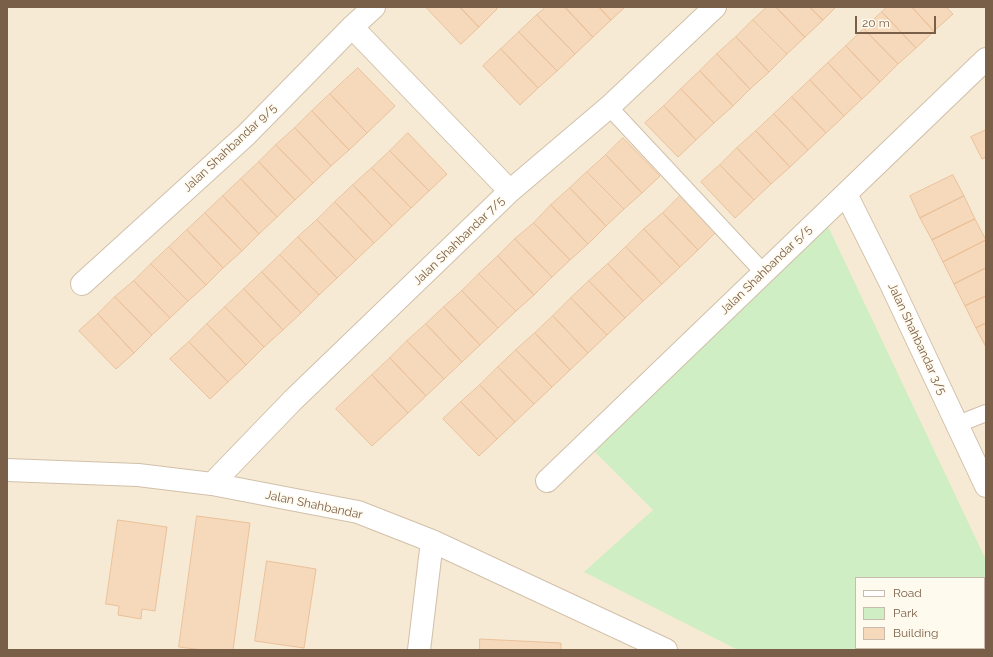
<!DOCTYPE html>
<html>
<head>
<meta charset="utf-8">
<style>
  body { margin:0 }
  #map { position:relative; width:993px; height:657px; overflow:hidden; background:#fef7e6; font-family:Raleway,sans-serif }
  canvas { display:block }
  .frame { position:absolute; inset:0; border:8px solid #7a5f48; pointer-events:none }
  .legend { position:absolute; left:855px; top:577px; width:130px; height:72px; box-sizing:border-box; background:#fffaee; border:1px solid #cabcac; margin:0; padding:5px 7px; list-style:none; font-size:12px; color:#7a5f48 }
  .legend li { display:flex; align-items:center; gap:8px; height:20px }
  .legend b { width:20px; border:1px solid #cabcac }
  .scale { position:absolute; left:855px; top:16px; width:81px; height:18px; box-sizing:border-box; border:2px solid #7a5f48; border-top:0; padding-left:5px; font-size:12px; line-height:14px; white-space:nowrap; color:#7a5f48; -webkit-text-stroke:3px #fffaee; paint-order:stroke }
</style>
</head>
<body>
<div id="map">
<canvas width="993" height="657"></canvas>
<div class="frame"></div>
<ul class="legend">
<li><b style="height:5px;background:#fff"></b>Road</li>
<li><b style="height:11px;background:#cfeec3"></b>Park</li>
<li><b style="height:11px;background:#f6d9bb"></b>Building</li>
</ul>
<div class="scale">20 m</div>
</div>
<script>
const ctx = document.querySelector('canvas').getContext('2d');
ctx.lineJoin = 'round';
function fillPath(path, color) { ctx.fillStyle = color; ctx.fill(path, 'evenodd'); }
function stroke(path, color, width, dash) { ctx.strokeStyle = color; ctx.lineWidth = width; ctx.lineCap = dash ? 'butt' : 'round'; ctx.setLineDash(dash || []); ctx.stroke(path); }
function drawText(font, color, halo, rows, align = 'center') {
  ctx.font = font + ' Raleway,sans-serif'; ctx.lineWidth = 3; ctx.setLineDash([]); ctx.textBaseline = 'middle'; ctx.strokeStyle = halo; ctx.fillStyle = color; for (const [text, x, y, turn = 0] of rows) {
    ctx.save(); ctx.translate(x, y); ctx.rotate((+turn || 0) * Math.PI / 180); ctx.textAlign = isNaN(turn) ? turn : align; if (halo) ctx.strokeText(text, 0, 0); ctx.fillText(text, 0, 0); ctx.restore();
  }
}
const residential = new Path2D(`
  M7,7H986V650H7ZM856,578H984V648H856Z`);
const green = new Path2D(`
  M826,222L986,560V587L984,588V578H856V648H939L940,650H738L584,572L653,510L590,447Z`);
const building = new Path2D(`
  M426,7H460L479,27L461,44Z
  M460,7H495L497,9L479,27Z
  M546,7H565L593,37L575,54L537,15Z
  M565,7H599L611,20L593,37Z
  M599,7H625L611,20Z
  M767,7H776L805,37L787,54L753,20Z
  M776,7H810L823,20L805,37Z
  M810,7H836L823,20Z
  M887,7H912L934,31L916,48L882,12Z
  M912,7H946L953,14L934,31Z
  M882,12L916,48L898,64L864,29Z
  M537,15L575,54L557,71L519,32Z
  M753,20L787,54L769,72L736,37Z
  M864,29L898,64L880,82L846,46Z
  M519,32L557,71L538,88L501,49Z
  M736,37L769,72L750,89L717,54Z
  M846,46L880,82L862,99L828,63Z
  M501,49L538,88L520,105L483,66Z
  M717,54L750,89L733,106L700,71Z
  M828,63L862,99L844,116L810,80Z
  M358,68L395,106L367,133L330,94Z
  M700,71L733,106L714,123L681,89Z
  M810,80L844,116L826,133L792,97Z
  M681,89L714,123L696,140L664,106Z
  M330,94L367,133L349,150L312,111Z
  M792,97L826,133L808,150L774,114Z
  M664,106L696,140L678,157L645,123Z
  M312,111L349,150L331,166L295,128Z
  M774,114L808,150L790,167L756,131Z
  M295,128L331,166L313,183L276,145Z
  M986,130V157L982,159L971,137Z
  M756,131L790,167L771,184L737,148Z
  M408,133L447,174L429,191L390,151Z
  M623,138L660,176L642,193L606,155Z
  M276,145L313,183L295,200L259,162Z
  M737,148L771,184L754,200L720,165Z
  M390,151L429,191L411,208L372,168Z
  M606,155L642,193L624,209L587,172Z
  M259,162L295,200L277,217L241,179Z
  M720,165L754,200L735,218L701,182Z
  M372,168L411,208L392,226L353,185Z
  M587,172L624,209L606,226L570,188Z
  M953,175L964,196L920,218L910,196Z
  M241,179L277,217L259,234L223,196Z
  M353,185L392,226L374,243L335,202Z
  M570,188L606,226L588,244L551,205Z
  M681,195L716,232L698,250L663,213Z
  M223,196L259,234L242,251L205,213Z
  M964,196L975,219L932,240L920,218Z
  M335,202L374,243L356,260L317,220Z
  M551,205L588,244L570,260L534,223Z
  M205,213L242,251L223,268L187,230Z
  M663,213L698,250L680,267L644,229Z
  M975,219L986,240L943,262L932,240Z
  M317,220L356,260L337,278L298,237Z
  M534,223L570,260L552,277L515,239Z
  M644,229L680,267L662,284L626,247Z
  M187,230L223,268L206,285L169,247Z
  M298,237L337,278L319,295L280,255Z
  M515,239L552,277L534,295L498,256Z
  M986,240V268L954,284L943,262Z
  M169,247L206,285L188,301L151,264Z
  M626,247L662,284L643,301L608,264Z
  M280,255L319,295L301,313L262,272Z
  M498,256L534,295L516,311L479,274Z
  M151,264L188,301L170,318L134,281Z
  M608,264L643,301L625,318L589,281Z
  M986,268V296L965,306L954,284Z
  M262,272L301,313L283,330L244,289Z
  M479,274L516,311L498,328L462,291Z
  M134,281L170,318L152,335L115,297Z
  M589,281L625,318L607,335L571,298Z
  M244,289L283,330L264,347L225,307Z
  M462,291L498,328L480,345L444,307Z
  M986,296V323L976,328L965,306Z
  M115,297L152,335L134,353L98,314Z
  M571,298L607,335L588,353L553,316Z
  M225,307L264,347L246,365L207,324Z
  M444,307L480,345L462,362L426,324Z
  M98,314L134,353L116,369L79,331Z
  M553,316L588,353L570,370L535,333Z
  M986,323V347L976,328Z
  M207,324L246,365L228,382L189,342Z
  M426,324L462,362L444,379L407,341Z
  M535,333L570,370L552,387L516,350Z
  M407,341L444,379L426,396L390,358Z
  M189,342L228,382L210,399L170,359Z
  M516,350L552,387L534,404L498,367Z
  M390,358L426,396L408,413L372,375Z
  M498,367L534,404L515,422L480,385Z
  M372,375L408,413L372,446L336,409Z
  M480,385L515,422L497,439L461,402Z
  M461,402L497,439L479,456L443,419Z
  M197,516L250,523L233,650H203L179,647Z
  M118,520L167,527L155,611L142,609L141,619L118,615L119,606L106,604Z
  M267,561L316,569L304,648L255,641Z
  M480,639L561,643V650H480Z`);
const service = new Path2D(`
  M609,107L764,273
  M958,424L986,413`);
const minor = new Path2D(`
  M352,27L510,191
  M846,194L890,282L986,486
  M82,284L246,135L352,27L374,7
  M7,470L138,475L212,484L358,512L432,541L666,650
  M547,481L986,59
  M212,484L293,400L510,191L609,107L715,7
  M419,650L432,541`);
const streetNames = [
  ["Jalan Shahbandar 9/5",230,148,-43],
  ["Jalan Shahbandar 7/5",459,241,-44],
  ["Jalan Shahbandar 5/5",766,270,-44],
  ["Jalan Shahbandar 3/5",917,339,65],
  ["Jalan Shahbandar",314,505,12]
];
fillPath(residential, '#f7ead4');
fillPath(green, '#cfeec3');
fillPath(building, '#f6d9bb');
stroke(building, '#eac19a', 1);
stroke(service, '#d1c0aa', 18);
stroke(minor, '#d1c0aa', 24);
stroke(service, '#fff', 16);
stroke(minor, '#fff', 22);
drawText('12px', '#7a5f48', '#fffaee', streetNames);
</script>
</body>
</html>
